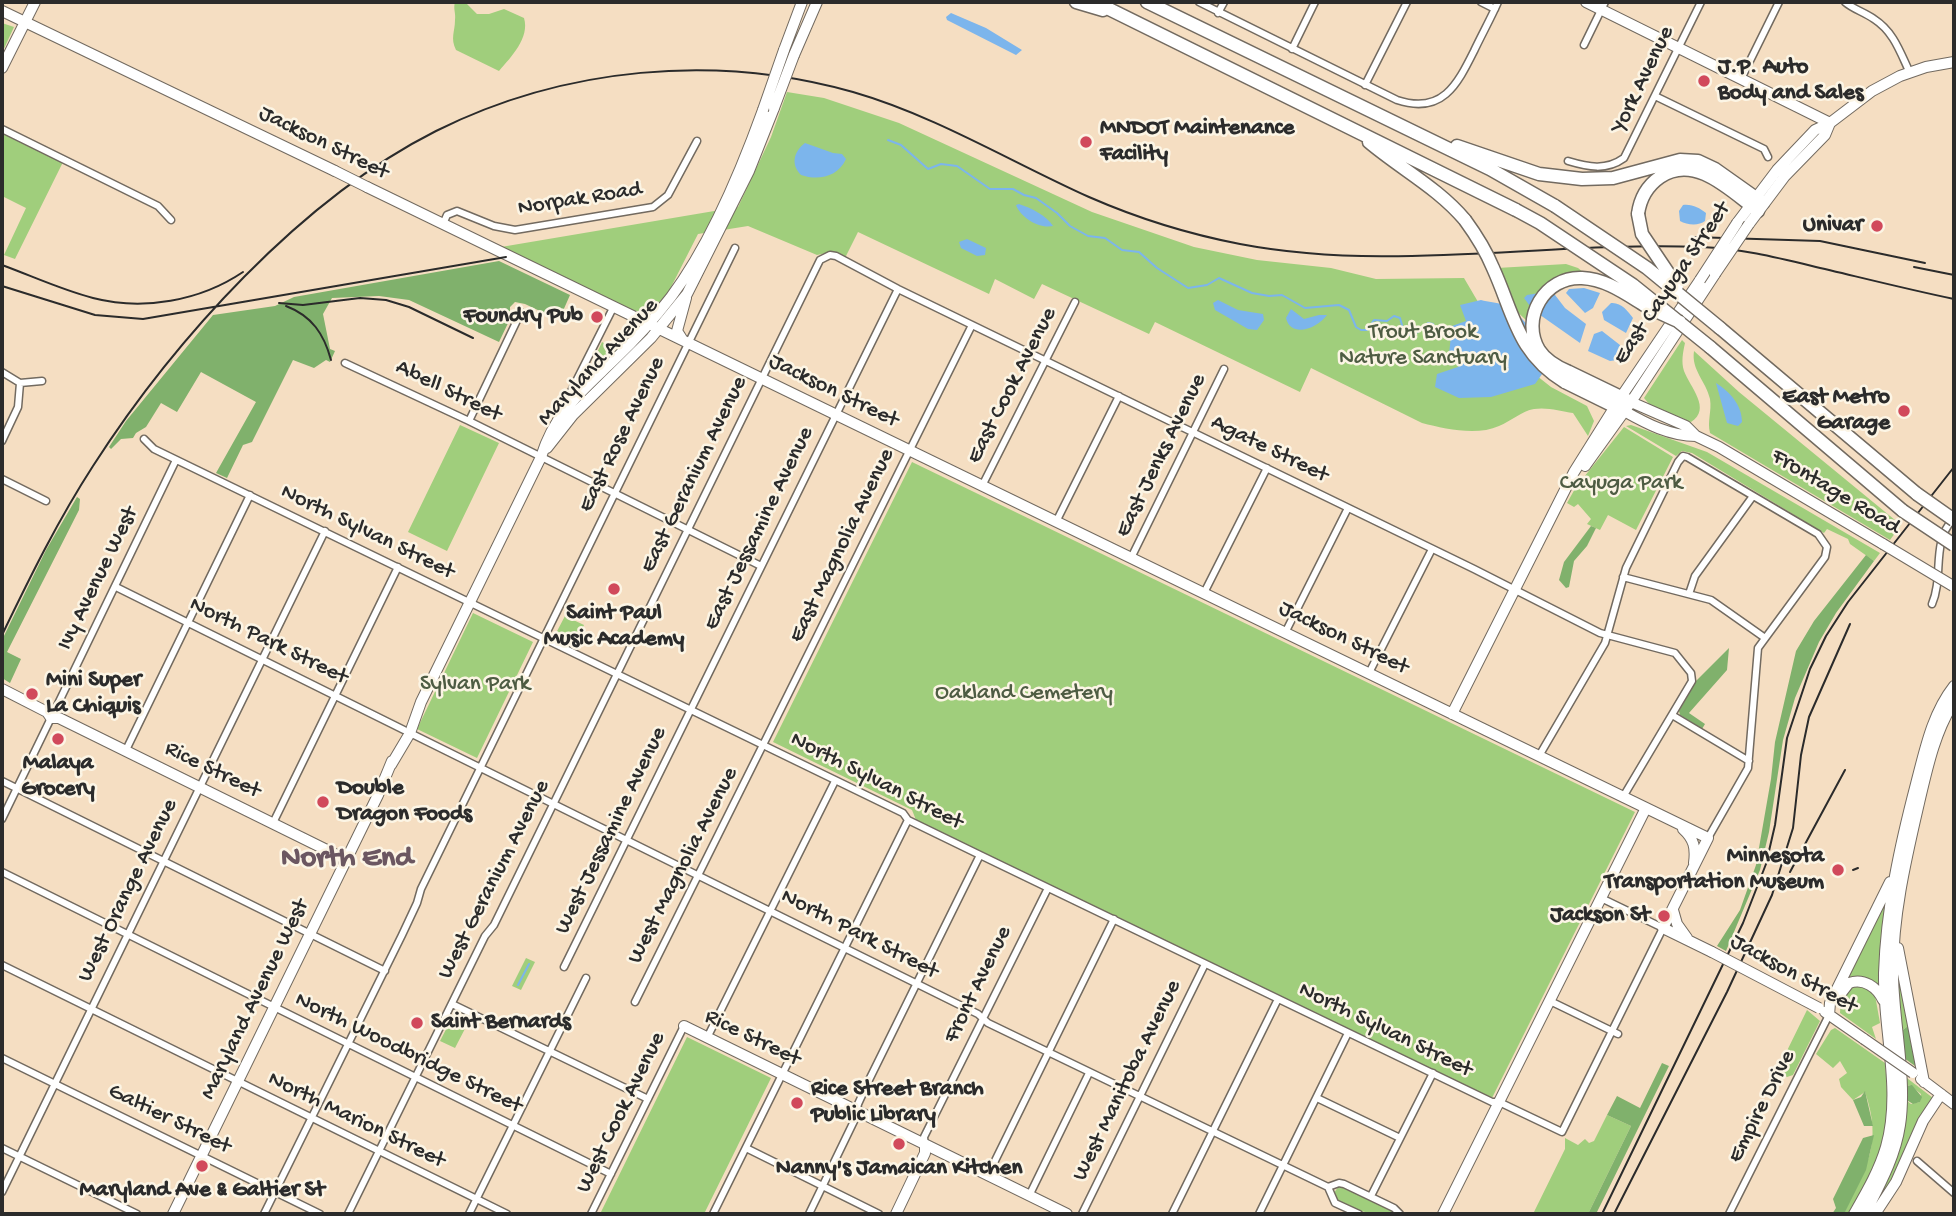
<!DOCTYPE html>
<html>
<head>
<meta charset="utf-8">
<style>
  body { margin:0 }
  #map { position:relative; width:1956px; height:1216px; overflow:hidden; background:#f5dec2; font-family:"Gochi Hand",sans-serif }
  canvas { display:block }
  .frame { position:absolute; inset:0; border:4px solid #2b2b2b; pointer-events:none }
</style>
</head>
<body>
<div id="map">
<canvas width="1956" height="1216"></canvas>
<div class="frame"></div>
</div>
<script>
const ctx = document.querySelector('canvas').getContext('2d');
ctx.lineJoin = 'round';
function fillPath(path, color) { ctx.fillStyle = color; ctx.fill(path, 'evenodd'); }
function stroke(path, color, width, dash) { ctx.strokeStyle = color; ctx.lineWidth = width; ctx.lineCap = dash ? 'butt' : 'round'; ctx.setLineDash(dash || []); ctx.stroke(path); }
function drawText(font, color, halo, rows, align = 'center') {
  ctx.font = font + ' "Gochi Hand",sans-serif'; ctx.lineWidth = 5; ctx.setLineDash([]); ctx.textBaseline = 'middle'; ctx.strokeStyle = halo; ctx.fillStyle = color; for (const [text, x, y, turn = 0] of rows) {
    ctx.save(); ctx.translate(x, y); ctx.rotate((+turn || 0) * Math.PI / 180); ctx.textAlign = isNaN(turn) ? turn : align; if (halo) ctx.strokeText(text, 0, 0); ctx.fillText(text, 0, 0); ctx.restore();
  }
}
const green = new Path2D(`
  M455,2H465L477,14H489L504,9L524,18C530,38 511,57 499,71L456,50C450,38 455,32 455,20C456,13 453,9 455,2Z
  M2,23L14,27L2,53Z
  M787,92L824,98L899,123L1092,212L1194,247L1257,260L1331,268L1376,279L1464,278L1508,353L1551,387L1587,406L1594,421L1588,436L1573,413C1561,411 1547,407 1534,409C1522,411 1511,421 1499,426C1477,436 1445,429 1422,423L1311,368L1300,392L1155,322L1149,334L1042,284L1034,299L995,279L989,294L858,232L845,258L831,252L817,255L748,226L698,234L669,291L646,318L501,247L738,207L771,137Z
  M2,129L64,160L15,259L4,255L26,208L2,196Z
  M1566,264L1578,268L1588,276L1533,300L1527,321L1511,306L1497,268Z
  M1682,340L1685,343C1683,352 1681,362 1684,371C1690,387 1712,409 1691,422L1650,405L1644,398Z
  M602,342L618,351L591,374L590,368Z
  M1694,351L1739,392L1901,525L1890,540L1710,433C1707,421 1712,411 1710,399C1706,381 1691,370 1694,351Z
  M460,425L499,443L447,551L408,532Z
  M1631,425L1707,452L1880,553L1874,561L1850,544L1848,539L1827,529L1824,533L1692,453L1682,451L1676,456L1626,426Z
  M1624,427L1673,457L1636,530L1608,515L1600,530L1587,524L1591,519L1578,504L1574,507L1567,503L1576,487Z
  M912,462L1635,812L1492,1098L916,820L912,810L773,742Z
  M473,613L533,642L477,758L417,729Z
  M565,616L584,625L575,645L555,635Z
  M1886,899L1880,989L1877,986L1843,985Z
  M526,958L535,962L521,990L512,986Z
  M1897,961L1909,1025L1903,1030L1904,1058L1901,1056Z
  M1865,985L1875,995L1880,1023L1872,1027L1876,1039L1840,1013L1841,999L1850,987Z
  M1807,1010L1820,1021L1793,1075L1787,1077L1781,1072L1780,1065Z
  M454,1014L469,1021L455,1048L440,1041Z
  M1835,1028L1885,1063C1888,1096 1890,1129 1878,1161C1870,1179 1859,1197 1850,1214H1841L1843,1211H1845C1866,1166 1883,1144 1865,1092L1853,1100L1841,1087L1839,1079L1847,1073L1840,1061L1833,1068L1816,1054L1831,1030Z
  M687,1037L771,1078L704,1214H600Z
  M1903,1075L1933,1098L1900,1167L1871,1214H1868L1905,1099L1911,1104L1920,1102L1921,1094L1910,1085L1904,1086Z
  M1607,1115L1631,1126L1588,1214H1533L1565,1149V1138L1578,1145L1585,1139L1589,1143L1594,1141Z
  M1339,1186L1390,1210L1395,1214C1376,1214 1344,1213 1333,1194Z`);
const forest = new Path2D(`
  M499,261L570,295L559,320L525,304L515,302L510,307V319L499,342L409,300L379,296L332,298L323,314L330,349L335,351L330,362L326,360L314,368L293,360L252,442L243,445L227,478L216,473L256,402L201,372L177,412L161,403L146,427L136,433L133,438L121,439L111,449L109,447L126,421L213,315L275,306L294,297Z
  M77,497L80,499L79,510L7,652L21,659L10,683L2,678V640L46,550Z
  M1591,526L1596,528L1587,546L1574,561L1569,587L1566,588L1559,580L1564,562Z
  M1866,555L1874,561L1836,613L1819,642L1795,698L1783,740L1769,832L1760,870L1726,951L1717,946L1740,910L1756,865L1771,779L1775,742L1796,651L1814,621Z
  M1729,648L1727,670L1689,713L1705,724L1702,729L1680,715L1679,711L1696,681Z
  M1909,1025L1917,1061L1915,1066L1904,1058L1903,1030Z
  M1662,1063L1669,1066L1596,1214H1588L1631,1126L1607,1115L1617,1096L1640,1108Z
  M1912,1085L1922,1097L1920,1102L1913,1104L1905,1099L1904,1086Z
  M1865,1091L1873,1126H1864L1853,1100L1861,1097Z
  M1874,1135L1866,1170L1845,1212L1832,1214L1836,1208L1833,1199L1863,1138Z`);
const water = new Path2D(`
  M951,13L986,28L1022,50L1016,55L947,20L946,17Z
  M805,143L833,153L842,154L846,159C838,177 818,181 801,175C791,165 793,152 805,143Z
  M1019,204C1031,208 1046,215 1053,226C1039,229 1021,218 1016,205Z
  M1683,205C1693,204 1699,208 1706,213L1705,221C1699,226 1687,225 1680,221L1679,211Z
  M967,239L986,248L985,255L977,256L961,248L959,242Z
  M1584,288L1600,293L1593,308L1585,313L1566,293L1569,289Z
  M1552,291L1565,308L1586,324L1580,343L1533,310L1524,298L1527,295Z
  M1218,300L1238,310L1263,314L1264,320L1257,330L1248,329L1215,310L1213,303Z
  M1481,300C1488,302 1497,302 1503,305C1526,315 1539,342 1550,363L1535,384L1491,397L1459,398L1435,387L1437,374L1458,367L1462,358L1449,354L1452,326L1466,321L1460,305Z
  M1611,303C1621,302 1628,311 1633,318L1626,333L1604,320L1602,312Z
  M1291,309L1304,319L1319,315H1327C1318,328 1291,339 1286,318Z
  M1602,331L1620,345V353L1617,360L1610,361L1588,351L1594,334Z
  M1716,383C1730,392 1742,405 1742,422L1738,426L1727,423Z`);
const stream = new Path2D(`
  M888,140L901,145L928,169L941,164L957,166L990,189H1013L1024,195L1036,198L1057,213L1070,226L1088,236L1105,238L1122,250L1139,252L1157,268L1188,288L1207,285L1219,278L1252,293L1269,296L1282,295L1305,308L1339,305L1349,310L1356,327L1361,330H1367L1374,320L1387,321L1394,316L1400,318L1404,332L1409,335H1414L1428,323L1433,324L1437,334H1451
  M518,985L529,964`);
const street = new Path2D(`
  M1199,2L1397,100C1442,115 1457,85 1474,51C1482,34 1491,18 1498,2
  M1481,2L1495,9
  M1845,2C1853,9 1864,12 1874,19C1894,32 1900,52 1910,73
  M1218,13L1224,2
  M1584,45L1605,2
  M1292,49L1315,2
  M1741,79L1779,2
  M1365,85L1407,2
  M1655,96L1764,149L1768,157
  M2,129L158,206L171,220
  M1568,161C1588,167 1606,171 1624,158L1701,2
  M443,224L447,215L457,211L494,226L515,230L653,207L668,195L697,141
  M345,363L469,421L761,566
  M2,372L20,383L42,381
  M561,411L613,308
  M469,421L521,312
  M144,439L154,449L798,762L903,813L908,820L980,855L1492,1102H1499L1562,1132L1663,928L1601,898
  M2,441L18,407L20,383
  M2,479L46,501
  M982,486L1075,302
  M1056,522L1119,396
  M1131,558L1224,369
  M1623,577L1711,600L1765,638
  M116,587L404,730
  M1204,593L1267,468
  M1689,594L1695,576L1753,496
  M1932,604C1944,576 1931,543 1953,519
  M1285,633L1348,508
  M1369,673L1432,549
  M54,712L176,460
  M1672,715L1749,761
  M410,733L978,1014L988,1023L1328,1187L1335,1203L1359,1214
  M126,750L250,495
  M1539,756L1605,643L1626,568L1678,462L1683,456L1687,457L1818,534L1827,547L1825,557L1758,648L1748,768L1708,838
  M2,781L385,971
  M2,819L51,718
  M273,823L398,567
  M2,872L611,1174
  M2,965L507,1214
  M564,967L898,289
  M1550,1001L1618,1034
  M635,1002L972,325
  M452,1004L648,1099
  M707,1038L835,781
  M2,1058L320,1214
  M1317,1098L1400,1138
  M925,1146L924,1137L1048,888
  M2,1148L137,1214
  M746,1148L879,1214
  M1917,1161L1954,1193
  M988,1175L1114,919
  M1328,1187L1339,1183L1344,1184L1394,1208L1400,1214
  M2,1192L325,531
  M1029,1196L1089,1073
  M1371,1196L1433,1073
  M264,1214L402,935L417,903L421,889L735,248
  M348,1214L485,936L494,925L820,260L830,255L836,256L898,289L1474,569L1600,633L1675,653L1691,673L1692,681L1623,797
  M469,1214L586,978
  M591,1214L684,1026
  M713,1214L908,820
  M809,1214L855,1119L858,1104L869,1080L980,855
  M1082,1214L1205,964
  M1172,1214L1278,999
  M1259,1214L1348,1033
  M1729,1214L1829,1015`);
const secondary = new Path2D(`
  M1586,2L1830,123
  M2,11L335,171
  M784,50L802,2
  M794,55L817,2
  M2,68L35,2
  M367,187L1708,838L1663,928L1712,952
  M1737,223L1777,170L1815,130L1830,123L1872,91L1900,76L1926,67L1954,62
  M1749,224L1785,176L1825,135L1830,123
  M682,339L677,331L686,298
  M1631,402L1686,426L1696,436L1719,447L1883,544
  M1624,411C1647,424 1670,436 1696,436
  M547,448L573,415L651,338L687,294L749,171L774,108
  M1585,466L1631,402L1715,274
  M2,689L47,712H51
  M47,712L51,718H59L347,860
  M1452,714L1574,472L1621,397L1700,280
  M391,765L410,733L421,702L541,457C555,412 581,392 614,360C634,341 654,319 671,297C710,245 741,171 763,110
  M1683,829C1694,839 1696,848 1694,863
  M1673,910L1677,924L1687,938
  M1898,948L1924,1082
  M1839,996L1849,983C1864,978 1877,987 1883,1000
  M1825,1012L1864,1039
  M1829,1015L1830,1003L1890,882
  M684,1026L1067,1214
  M1921,1079L1954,1104
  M173,1214L378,795L392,761
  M896,1214L925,1153V1146
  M1443,1214L1646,808
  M1854,1214C1866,1193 1879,1171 1886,1147C1902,1091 1883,1030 1884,973C1886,909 1900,845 1916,784C1925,750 1932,714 1954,686
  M1865,1214C1879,1186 1895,1158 1900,1125C1907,1080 1894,1024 1893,976C1892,918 1906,859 1919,803C1927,769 1935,731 1954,702
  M1875,1214L1896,1182L1923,1121L1941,1094`);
const highway = new Path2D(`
  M1076,2L1103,10
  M1095,2L1516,210
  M1147,2L1490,169L1555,206
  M1369,142C1401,169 1438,188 1465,220
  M1457,146L1539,174L1582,179L1613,178L1680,160L1698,161L1715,169L1763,203
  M1638,214C1640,199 1647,186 1660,177C1695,153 1731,191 1758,211
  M1720,328L1917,494
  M1710,347L1903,511
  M1569,372L1631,402
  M1565,382L1624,411`);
const rail = new Path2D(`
  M1693,237L1820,241L1925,263
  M2,265C32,276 62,290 93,298C143,311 200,301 243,272
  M1914,267L1954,275
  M2,286L95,315L143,319L506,257
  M279,303L303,305L360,298L386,300L409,307L473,338
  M286,306C312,316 324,334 331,360
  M2,635C30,577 58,520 93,466C174,340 301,199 436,131C564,67 715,53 853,92C936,116 1011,162 1089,197C1137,218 1188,234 1240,244C1392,273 1547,241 1701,247C1738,248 1775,257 1812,266C1859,277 1906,289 1954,299
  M1853,870L1858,868
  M1790,872L1845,770
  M1602,1214L1743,923L1766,864L1775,825L1787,738L1810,669L1826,636L1848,602L1954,467
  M1614,1214L1727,992L1772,895L1793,828L1801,755L1809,717L1850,624`);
const secondaryBridge = new Path2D(`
  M774,108L794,55
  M763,110L784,50
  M335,171L367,187
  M1715,274L1749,224
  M1700,280L1737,223
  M1883,544L1953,586
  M1712,952L1819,1008
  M1864,1039L1913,1073`);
const highwayBridge = new Path2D(`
  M1555,206L1647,268L1720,328
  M1516,210L1540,223L1633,285L1710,347
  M1638,214L1642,234L1677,286
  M1465,220C1476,235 1486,251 1493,268C1514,314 1517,353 1565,382
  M1569,372C1557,367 1546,361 1539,350C1520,318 1545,276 1582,278C1606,279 1626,294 1646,306C1657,312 1669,317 1680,322
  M1917,494L1954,520
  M1903,511L1954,545`);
const markers = [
  [1704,81,7,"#d1495b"],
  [1086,142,7,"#d1495b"],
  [1877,226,7,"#d1495b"],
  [597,317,7,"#d1495b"],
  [1904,411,7,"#d1495b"],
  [614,589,7,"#d1495b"],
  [32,694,7,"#d1495b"],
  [58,739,7,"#d1495b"],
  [323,802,7,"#d1495b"],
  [1838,870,7,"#d1495b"],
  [1664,916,7,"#d1495b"],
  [417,1023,7,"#d1495b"],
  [797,1103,7,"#d1495b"],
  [899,1144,7,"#d1495b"],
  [202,1166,7,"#d1495b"]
];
const poiNames = [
  ["J.P. Auto",1718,68],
  ["Body and Sales",1718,94],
  ["MNDOT Maintenance",1100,129],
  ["Facility",1100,155],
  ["Univar",1863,226,"right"],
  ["Foundry Pub",583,317,"right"],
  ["East Metro",1890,398,"right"],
  ["Garage",1890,424,"right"],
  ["Saint Paul",614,614,"center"],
  ["Music Academy",614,640,"center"],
  ["Mini Super",46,681],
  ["La Chiquis",46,707],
  ["Malaya",58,764,"center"],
  ["Grocery",58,790,"center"],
  ["Double",337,789],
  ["Dragon Foods",337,815],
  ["Minnesota",1824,857,"right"],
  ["Transportation Museum",1824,883,"right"],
  ["Jackson St",1650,916,"right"],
  ["Saint Bernards",431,1023],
  ["Rice Street Branch",811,1090],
  ["Public Library",811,1116],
  ["Nanny's Jamaican Kitchen",899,1169,"center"],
  ["Maryland Ave & Galtier St",202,1191,"center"]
];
const streetNames = [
  ["York Avenue",1644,80,-64],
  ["Jackson Street",323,144,26],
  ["Norpak Road",580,200,-9],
  ["East Cayuga Street",1673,284,-56],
  ["Maryland Avenue",599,363,-47],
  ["East Cook Avenue",1013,386,-63],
  ["Abell Street",448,392,26],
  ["Jackson Street",833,392,26],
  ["East Rose Avenue",623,435,-64],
  ["Agate Street",1269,450,26],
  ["East Jenks Avenue",1162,456,-64],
  ["East Geranium Avenue",695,475,-64],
  ["Frontage Road",1835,493,31],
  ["East Jessamine Avenue",760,529,-64],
  ["North Sylvan Street",367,533,26],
  ["East Magnolia Avenue",843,546,-64],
  ["Ivy Avenue West",99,579,-64],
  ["Jackson Street",1343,639,26],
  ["North Park Street",268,642,26],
  ["Rice Street",212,771,26],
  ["North Sylvan Street",876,782,27],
  ["West Jessamine Avenue",612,831,-64],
  ["West Magnolia Avenue",684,866,-63],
  ["West Geranium Avenue",495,880,-63],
  ["West Orange Avenue",129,891,-64],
  ["North Park Street",859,935,27],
  ["Jackson Street",1793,975,29],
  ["Front Avenue",979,985,-64],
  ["Maryland Avenue West",256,1000,-64],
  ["North Sylvan Street",1385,1031,26],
  ["Rice Street",752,1039,26],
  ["North Woodbridge Street",408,1054,26],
  ["West Manitoba Avenue",1128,1081,-64],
  ["Empire Drive",1763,1107,-63],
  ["West Cook Avenue",622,1113,-64],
  ["Galtier Street",169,1120,26],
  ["North Marion Street",356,1121,26]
];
const parkNames = [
  ["Trout Brook",1423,333],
  ["Nature Sanctuary",1423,359],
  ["Cayuga Park",1621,484],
  ["Sylvan Park",475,685],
  ["Oakland Cemetery",1024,694]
];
const districtNames = [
  ["North End",347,860]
];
fillPath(green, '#a0ce7c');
fillPath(forest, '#80b16c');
fillPath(water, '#7cb5ec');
stroke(stream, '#7cb5ec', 2);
stroke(street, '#726a60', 9);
stroke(secondary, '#726a60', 12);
stroke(highway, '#726a60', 15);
stroke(street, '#fff', 6);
stroke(secondary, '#fff', 10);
stroke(highway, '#fff', 12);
stroke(rail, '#2b2b2b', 2);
stroke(secondaryBridge, '#726a60', 12, []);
stroke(highwayBridge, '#726a60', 15, []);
stroke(secondaryBridge, '#fff', 10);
stroke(highwayBridge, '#fff', 12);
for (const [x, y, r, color] of markers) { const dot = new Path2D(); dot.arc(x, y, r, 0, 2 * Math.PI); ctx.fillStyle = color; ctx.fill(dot); stroke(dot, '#fcf5e5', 2.5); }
drawText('bold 23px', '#2b2b2b', '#fcf5e5', poiNames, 'left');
drawText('23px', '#2b2b2b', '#fcf5e5', streetNames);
drawText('23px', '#4e5c43', '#fcf5e5', parkNames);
drawText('bold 30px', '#6b5761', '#fcf5e5', districtNames);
</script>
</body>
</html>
